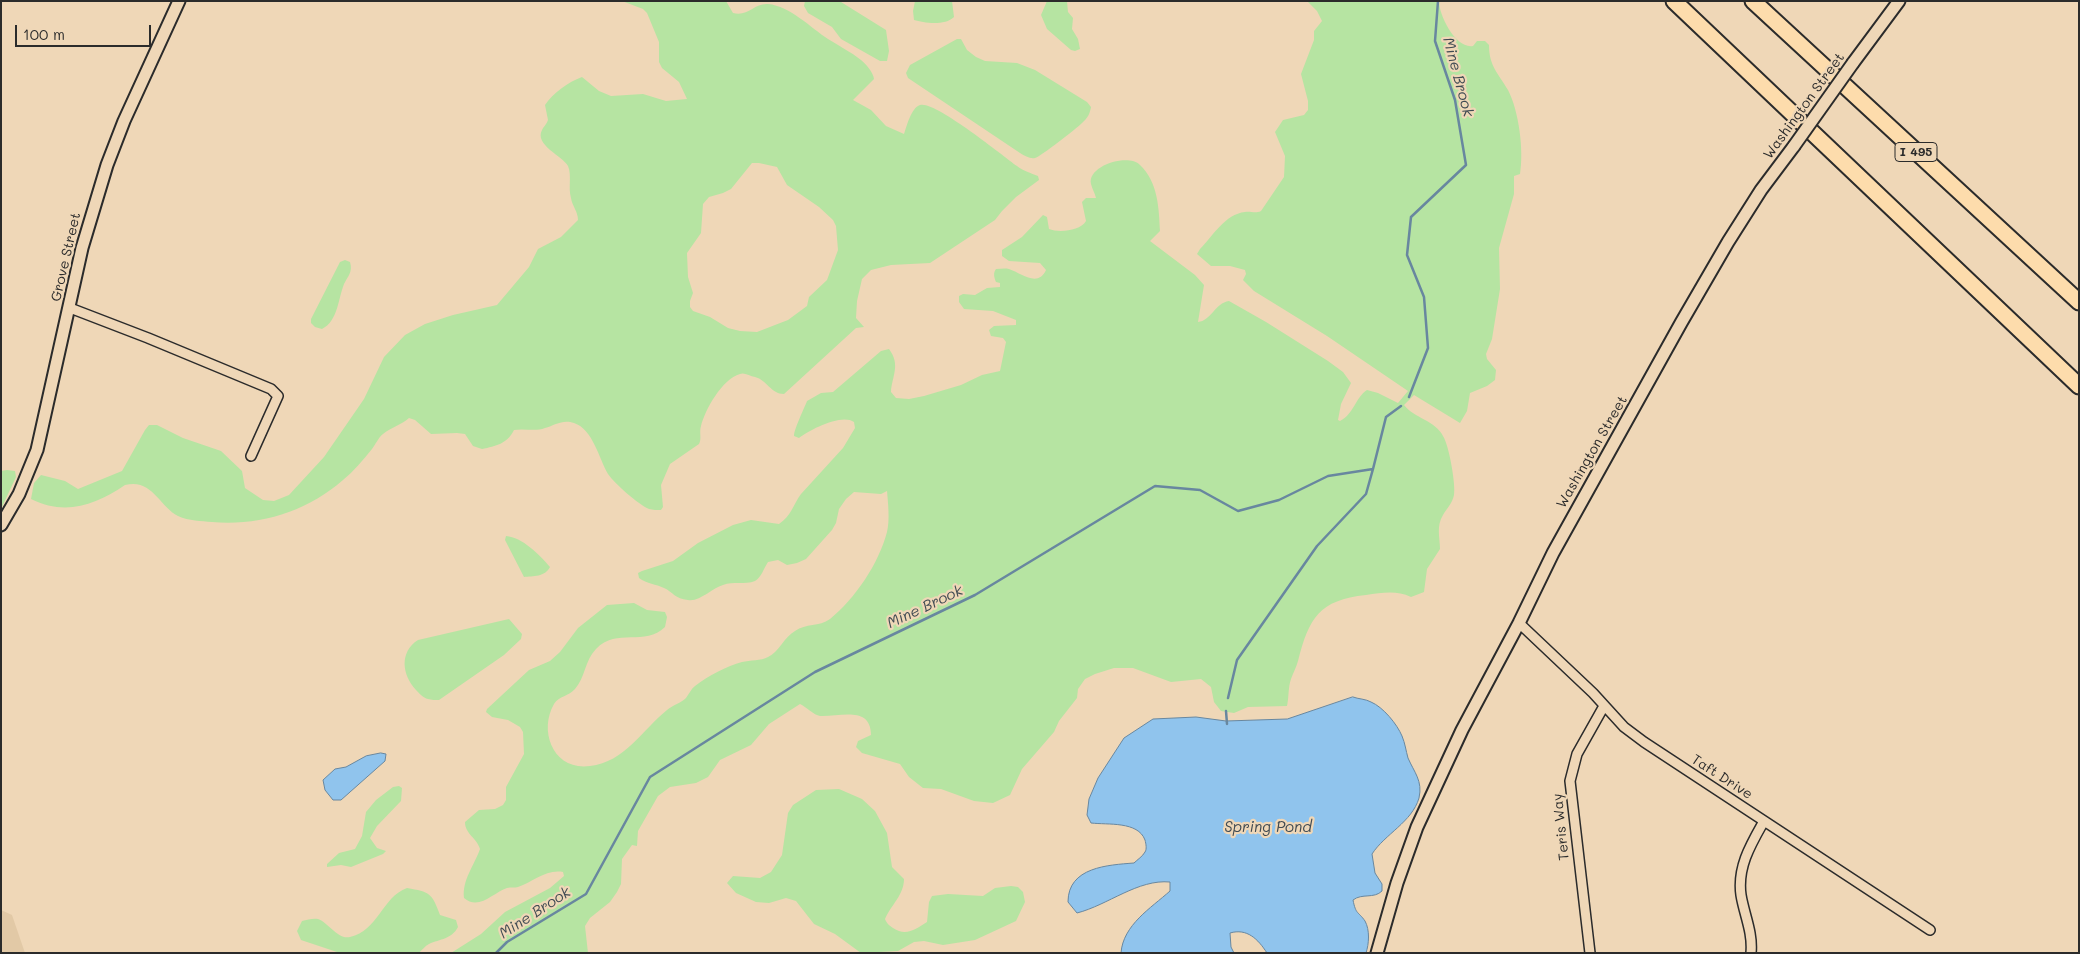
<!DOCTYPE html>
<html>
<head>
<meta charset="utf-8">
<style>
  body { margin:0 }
  #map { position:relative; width:2080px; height:954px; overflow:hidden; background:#efd7b7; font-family:Mali,sans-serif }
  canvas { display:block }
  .frame { position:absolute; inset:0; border:2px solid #2b2b2b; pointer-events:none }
  .scale { position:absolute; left:15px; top:25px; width:136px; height:22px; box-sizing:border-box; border:2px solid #2b2b2b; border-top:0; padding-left:6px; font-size:15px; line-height:18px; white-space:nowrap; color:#2b2b2b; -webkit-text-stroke:4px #efd7b7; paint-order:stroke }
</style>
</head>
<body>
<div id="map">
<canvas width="2080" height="954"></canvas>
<div class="frame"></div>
<div class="scale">100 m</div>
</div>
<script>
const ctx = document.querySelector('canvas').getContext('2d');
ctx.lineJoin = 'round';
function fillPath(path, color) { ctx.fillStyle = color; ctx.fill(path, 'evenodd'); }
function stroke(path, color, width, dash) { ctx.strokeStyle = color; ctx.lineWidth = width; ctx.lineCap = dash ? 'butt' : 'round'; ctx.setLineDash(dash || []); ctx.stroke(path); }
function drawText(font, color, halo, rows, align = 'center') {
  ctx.font = font + ' Mali,sans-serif'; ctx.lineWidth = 4.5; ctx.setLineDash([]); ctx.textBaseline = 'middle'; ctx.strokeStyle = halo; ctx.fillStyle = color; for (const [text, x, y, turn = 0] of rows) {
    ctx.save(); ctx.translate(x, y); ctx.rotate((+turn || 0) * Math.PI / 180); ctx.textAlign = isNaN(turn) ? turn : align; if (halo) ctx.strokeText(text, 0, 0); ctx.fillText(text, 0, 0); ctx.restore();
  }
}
const built = new Path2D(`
  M1,910L12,915L25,953H1Z`);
const green = new Path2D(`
  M622,1H726L733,13C748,17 754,3 768,4C790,6 811,28 828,39C839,46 851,52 861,60C866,64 873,72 874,79L853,100L871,110L886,126L904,134C907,126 911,108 920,105C934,100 1002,155 1017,166C1023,171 1031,173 1038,176L1039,180L1016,197L1002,211L995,220L930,263L891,265L871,270L862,279L857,301L856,318L864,327L856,328L784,394C771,394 767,380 755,377C750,376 744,372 740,374C722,379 705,410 701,426C699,432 702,439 699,444L670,464L661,485L663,507L661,510C657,510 653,510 649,509C639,505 614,483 608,474C599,459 593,429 574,423C563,419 555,425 545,428C535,432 525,428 514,430C507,444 496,446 482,449L473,446L465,434L457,433L431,434L415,420L409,418C401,425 392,427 383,434C378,438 376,444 372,449C363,460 354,471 343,480C306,512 260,526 212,522C201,521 189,521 178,516C159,506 152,478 125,485C96,505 65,516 31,499L34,483L41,475L65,481L78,489L122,471L145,430L149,425H157L183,438L221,451L242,471L245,488L263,500L274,501L289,495L324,457L364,399L384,357L405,335L425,324L453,315L497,305L529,267L538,249L561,237L578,220C578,211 572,206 571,198C568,188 572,175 568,166C563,156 534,145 542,130C543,127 547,124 548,120L545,105C553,93 568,82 582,77L599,91L611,96L643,94L666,101L687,99L679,82L662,68L659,62V42L647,13L643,9ZM752,163H759L777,167L787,185L819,207L833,220L836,226L838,250L827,280L809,297L807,306L788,320L775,325L757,332L740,331L728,328L710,317L693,311L690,307V301L693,293L688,277L687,253L701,233L703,204L709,197L723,193L731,189Z
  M805,1L841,2L886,30L889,51L887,61H880L841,39L832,27L808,13L804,6Z
  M915,1H952L954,17C945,26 924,23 914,20L913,11Z
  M1047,1H1067L1068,12L1073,18L1072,29L1078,39L1080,49L1075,51L1071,50L1047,29L1041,15Z
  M1307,1H1439C1439,16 1456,49 1473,46L1477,41H1485L1489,45C1489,66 1498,73 1508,90C1519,111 1524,151 1520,174L1514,176V194L1499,248L1500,289L1492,339L1486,354L1487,359L1496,370L1495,380L1487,386L1470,393L1467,411L1460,423L1414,395L1404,405C1414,418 1436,421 1443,436C1449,445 1456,485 1454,495C1452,504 1447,508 1443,515C1436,526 1440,538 1440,549L1427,569L1424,592L1411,597C1396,590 1382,593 1366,595C1319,600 1309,618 1298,661C1296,668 1293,673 1291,679C1288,687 1289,698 1287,706L1248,707L1234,713L1221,711L1214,702L1211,687L1201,679L1171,682L1133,668H1114L1095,674L1085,679L1078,689L1077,698L1059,721L1054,732L1022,769L1010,795L993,803L974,801L941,789L923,788L909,777L900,764L862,753L856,747L858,741L871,735C871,705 839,717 820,716C814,715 806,707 800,704L769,724L751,745L720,760L708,777L696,783L670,787L658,796L638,831L637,846L632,845L622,859L621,884L617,892L610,902L590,918L585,926L588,953H451L481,934L505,912L550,888L564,876L563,872C546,869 533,882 518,887C515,888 511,887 507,888C494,892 479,911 464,898C462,880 474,866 480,849C477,838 465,834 465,822L479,810L495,809L503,805L506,800V787L524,754L523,732L520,727L508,720L492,717L486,712L487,709L529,670L550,661L560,652L578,628L607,605L634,603L647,610L665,612L667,617L665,627C645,647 617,627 596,649C585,660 585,678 575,689C569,696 559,696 554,704C538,732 554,771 590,766C625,762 642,730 667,710C673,705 681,703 686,698C689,694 691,689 695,686C708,676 727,666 742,662C750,660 761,661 768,657C779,652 784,637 795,631C806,623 819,627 830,619C855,599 879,563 887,532C890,520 888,503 887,491L881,494L854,492L846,499L839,509L836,523L832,530L806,559L797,563L787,565L778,560L768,562C764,568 761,578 755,581C745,585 733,581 723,585C712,588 700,602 688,600C675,599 673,592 664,588C656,584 647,584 639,578L638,573L642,571L673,561L698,543L733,525L751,520L779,524C791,516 793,505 801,494L843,448L855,428L854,422C842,413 809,430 799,438L794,436C794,429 804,409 807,401L821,393L833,392L881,351L889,349C901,365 892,376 891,392L896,398L909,399L924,396L961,385L982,375L1000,371L1006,342L1003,338L991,336L989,330L994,326L1016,325V320L993,311L964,309L959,302V296L963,294L975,295L987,288L1000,287V283L996,282C994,277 993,273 996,269C1000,269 1005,268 1009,269C1021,273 1038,288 1046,270L1040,263L1009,261L1002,256V250L1022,237L1043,215L1047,217L1049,229C1059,233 1080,231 1086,221L1082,202L1086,198H1096C1095,193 1092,189 1091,184C1087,166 1128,153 1140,165C1158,182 1159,208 1160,231L1150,241L1195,275L1204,285L1198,322C1211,321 1215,303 1229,301L1266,322L1328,361L1343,372L1351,383L1341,404L1338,420L1340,421C1354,414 1355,398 1367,390L1378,393L1398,403L1408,391L1327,336L1254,291L1243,280L1246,274L1245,270L1230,266H1211L1197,254L1200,249C1213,236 1225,214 1245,212C1251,211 1255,214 1261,211L1284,177L1285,156L1275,132L1283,120L1304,115L1308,110V101L1301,74L1314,40V31L1322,21L1317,11Z
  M957,39H961L967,50L976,57L985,61L1017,63L1035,70L1087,102L1091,107C1090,113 1088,118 1082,123C1077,128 1040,157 1035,158C1030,159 1025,156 1020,153L908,78L906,73L910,65Z
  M345,260L350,262C353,272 348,276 344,284C338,299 338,321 322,329L315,327L311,323V319L340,262Z
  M7,470L15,471L16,477L1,509V471Z
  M506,536C522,537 540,555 550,567C545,577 533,576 524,577L505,540Z
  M509,619L522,634L521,639L504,655L439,700C436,700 431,700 428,699C423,698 419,693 416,690C402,675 399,652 418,640Z
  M399,786L402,788L401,801L377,826L370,838L377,848L386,851L383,854L351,867L341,865L327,867V864L339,853L355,849L362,836L366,812L376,800L393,787Z
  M839,789L862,799L875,811L887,833L892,867L904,879C904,895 891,905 885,919C887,924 889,925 893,928C906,937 916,929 927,922L929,902L932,896L948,894L983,896L995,888L1011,886L1018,887L1023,892L1025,902L1016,921L975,940L943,945L924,941L914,942L898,951L861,953L835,934L814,924L796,901L786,898L769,903L756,902L736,893L727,883L733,876L760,878L771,872L782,855L788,813L793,805L816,790Z
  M407,888C430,892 432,893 440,915L456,920L458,927C452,939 440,939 429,944C425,946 422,950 419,953H340L301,940L297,931L302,921C307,920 313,918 318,919C329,923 338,940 350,937C378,931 382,897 407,888Z`);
const water = new Path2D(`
  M1353,697C1358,699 1366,699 1371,702C1383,707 1397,724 1402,736C1405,743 1406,751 1408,758C1414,772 1423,781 1419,798C1412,822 1385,834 1372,854L1375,873L1382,884V891C1374,899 1362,893 1353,900C1356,915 1358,911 1365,921C1370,930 1369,944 1366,953H1267C1258,939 1247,928 1230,933L1231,947L1234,953H1121C1123,925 1151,908 1170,891V882C1138,879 1108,905 1077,913L1068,902C1068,867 1108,865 1134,863C1137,860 1143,856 1145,852C1147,849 1146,844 1145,840C1138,821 1108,825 1091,823L1087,815L1089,799L1098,778L1124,738L1153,719L1196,717L1226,721L1287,719Z
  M381,753L386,754L385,761L341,800H333L325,790L323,780L335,769L346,767L366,756Z`);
const stream = new Path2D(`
  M1409,397L1428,348L1424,297L1407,255L1411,217L1466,165L1455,100L1435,41L1438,1
  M1228,698L1237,660L1317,546L1366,494L1373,469
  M1226,711L1227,724
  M496,953L507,942L586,894L650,777L815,672L975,595L1155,486L1200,490L1238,511L1279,500L1328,476L1373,469L1386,417L1401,406`);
const minor = new Path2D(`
  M70,308L148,338L271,389L278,396L251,456
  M1519,623L1593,693L1624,727L1644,742L1930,930
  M1590,953L1570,781L1577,754L1604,706
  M1751,953C1753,932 1744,914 1741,895C1737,867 1751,844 1764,821`);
const secondary = new Path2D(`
  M1853,63L1899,1
  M1,525L19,494L37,450L82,248L107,165L124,121L179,1
  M1377,953L1397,883L1417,827L1462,730L1519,623L1553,553L1681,323L1728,242L1761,190L1794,146`);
const motorway = new Path2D(`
  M1674,1L2079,386
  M1753,1L2079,302`);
const secondaryBridge = new Path2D(`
  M1794,146L1853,63`);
const shields = [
  [1916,152,42]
];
const shieldNames = [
  ["I 495",1916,152]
];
const streetNames = [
  ["Washington Street",1804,106,-54],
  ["Grove Street",66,257,-77],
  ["Washington Street",1592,452,-60],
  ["Taft Drive",1722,777,33],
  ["Teris Way",1561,827,-96]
];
const waterNames = [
  ["Mine Brook",1458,77,75],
  ["Mine Brook",925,607,-25],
  ["Spring Pond",1268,827],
  ["Mine Brook",535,913,-33]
];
fillPath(built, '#e2c9a6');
fillPath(green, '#b6e4a2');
fillPath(water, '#90c4ed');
stroke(water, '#68879f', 1);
stroke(stream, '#68879f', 2.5);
stroke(minor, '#2b2b2b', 12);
stroke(secondary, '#2b2b2b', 15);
stroke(motorway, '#2b2b2b', 19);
stroke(minor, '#efd7b7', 9);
stroke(secondary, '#efd7b7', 11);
stroke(motorway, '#fddcac', 15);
stroke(secondaryBridge, '#2b2b2b', 15, []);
stroke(secondaryBridge, '#efd7b7', 11);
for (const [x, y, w] of shields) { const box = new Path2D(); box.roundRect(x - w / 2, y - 9.5, w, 19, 4); ctx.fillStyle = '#efd7b7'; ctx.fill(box); stroke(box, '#2b2b2b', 1); }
drawText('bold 12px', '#2b2b2b', null, shieldNames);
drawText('14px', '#2b2b2b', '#efd7b7', streetNames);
drawText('italic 15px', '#3f4a52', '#efd7b7', waterNames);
</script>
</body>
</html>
